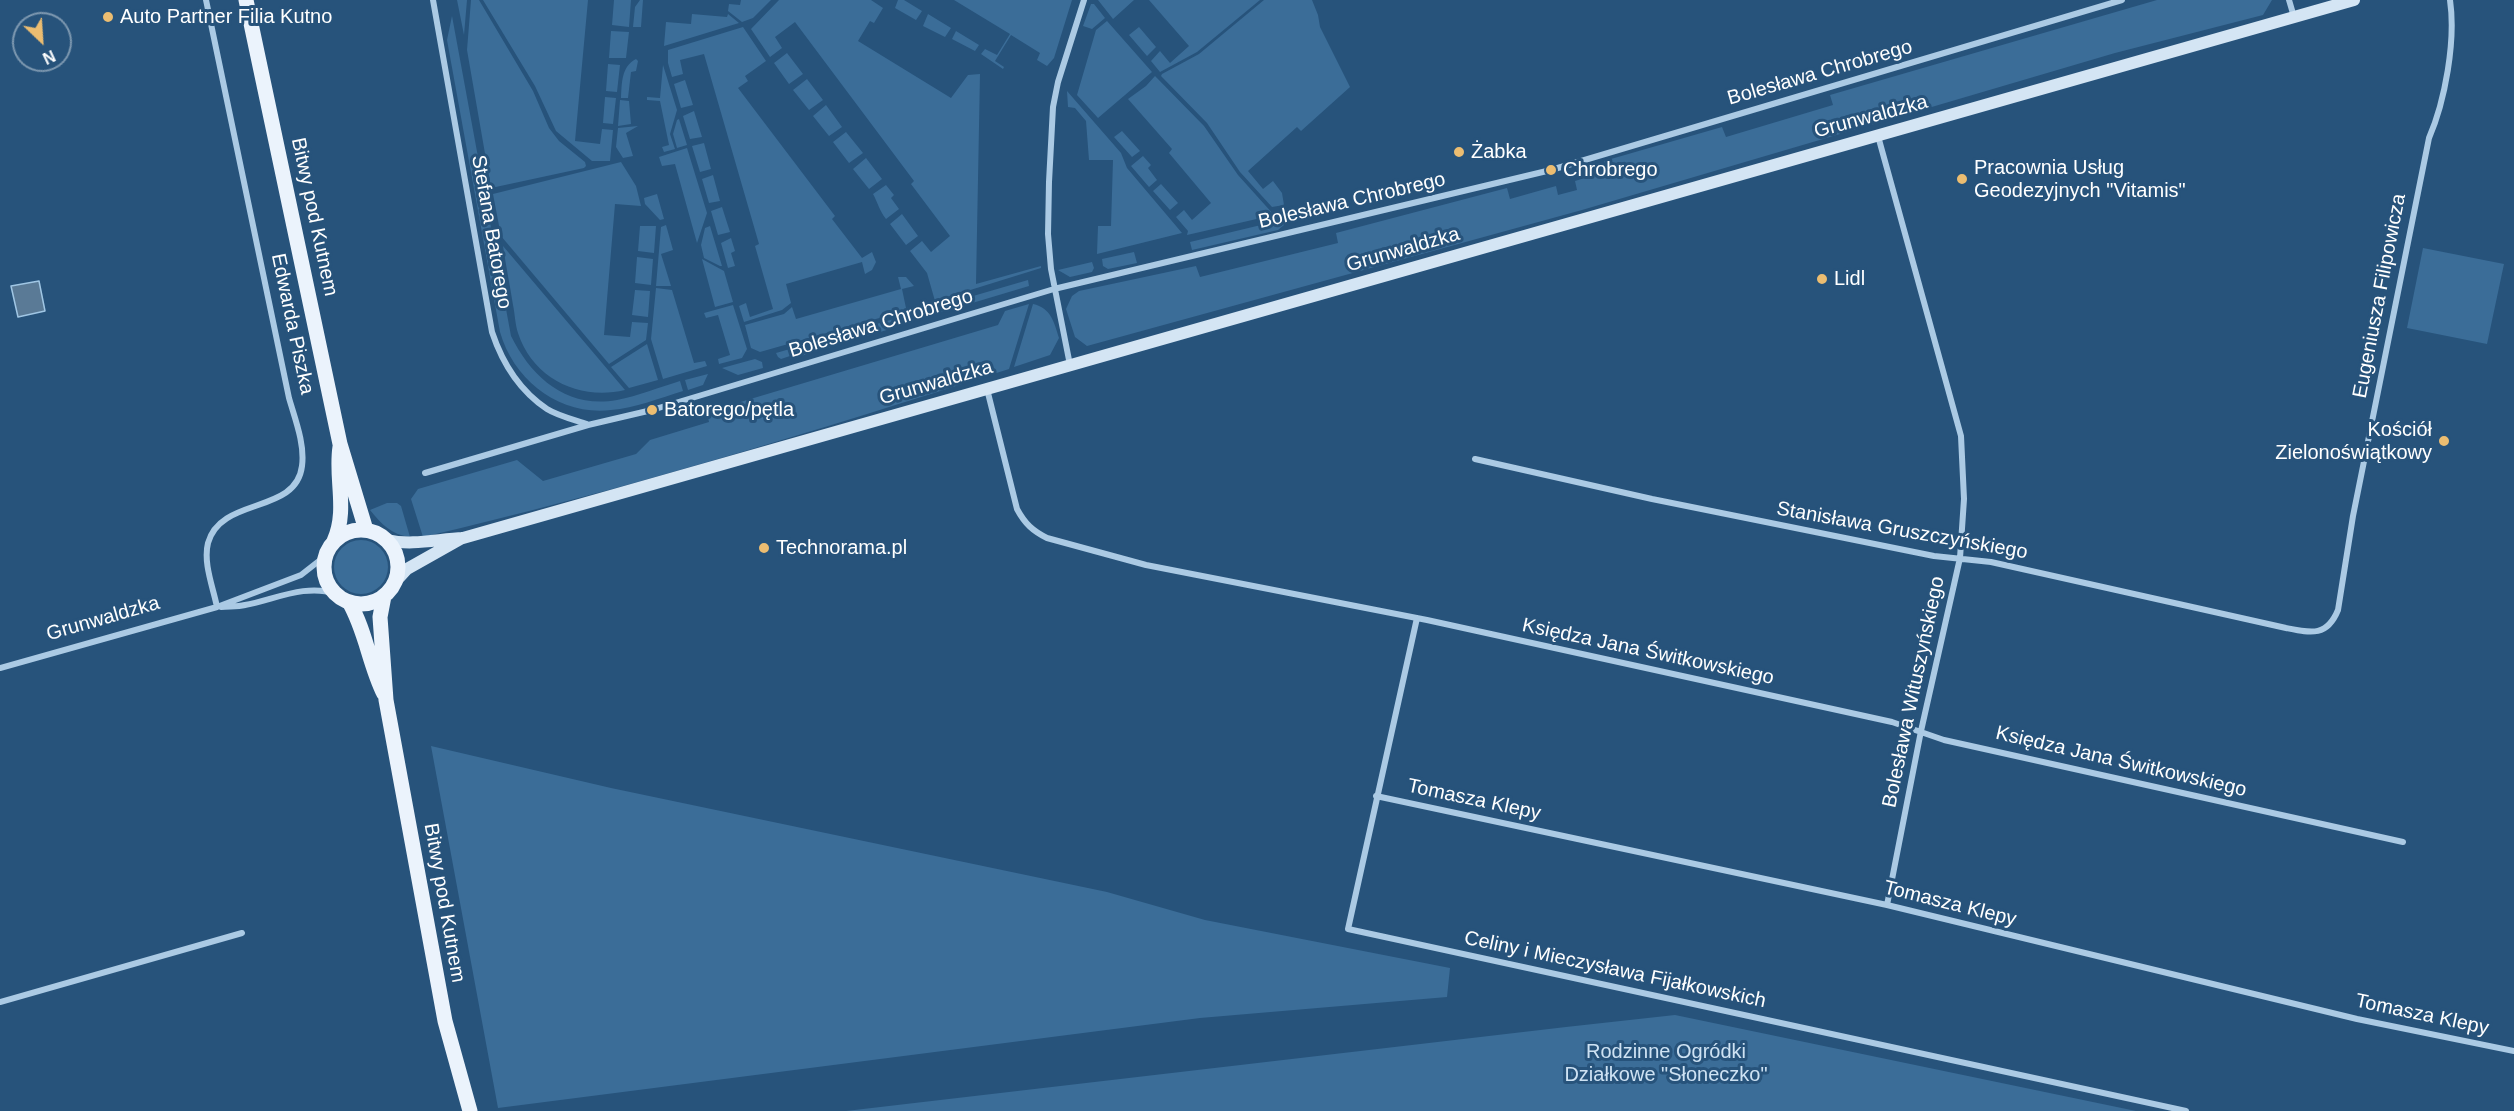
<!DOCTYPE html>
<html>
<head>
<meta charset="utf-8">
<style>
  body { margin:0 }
  #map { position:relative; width:2514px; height:1111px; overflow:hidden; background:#27537b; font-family:Helvetica,sans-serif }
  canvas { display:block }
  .north { position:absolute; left:12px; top:12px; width:60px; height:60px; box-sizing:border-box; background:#27537b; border:2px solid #7d98b0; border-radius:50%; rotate:155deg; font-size:16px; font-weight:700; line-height:24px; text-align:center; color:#fff }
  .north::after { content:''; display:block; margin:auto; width:21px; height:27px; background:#ecbd71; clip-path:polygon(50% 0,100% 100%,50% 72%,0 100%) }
</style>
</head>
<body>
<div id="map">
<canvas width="2514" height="1111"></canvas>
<div class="north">N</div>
</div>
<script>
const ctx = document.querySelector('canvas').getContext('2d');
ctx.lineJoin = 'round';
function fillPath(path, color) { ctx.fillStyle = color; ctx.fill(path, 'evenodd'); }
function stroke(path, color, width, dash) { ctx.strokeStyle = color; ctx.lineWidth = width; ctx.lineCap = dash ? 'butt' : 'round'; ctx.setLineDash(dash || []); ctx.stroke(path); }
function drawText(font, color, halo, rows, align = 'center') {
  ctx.font = font + ' Helvetica,sans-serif'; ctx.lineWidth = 6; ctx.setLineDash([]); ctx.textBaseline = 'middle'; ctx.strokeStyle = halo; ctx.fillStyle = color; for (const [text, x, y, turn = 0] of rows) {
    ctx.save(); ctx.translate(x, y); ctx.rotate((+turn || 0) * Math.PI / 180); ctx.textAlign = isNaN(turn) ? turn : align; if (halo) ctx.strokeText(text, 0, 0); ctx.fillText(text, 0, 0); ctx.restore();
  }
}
const green = new Path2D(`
  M457,0H467L464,35Z
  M471,0H479L533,91L549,128L559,141L585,162L586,166L584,168L491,188L467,50Z
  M483,0H588L575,141L600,144L602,129L613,130L610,161H592L556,131L535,86Z
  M614,0H631L629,27L612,25Z
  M640,0H643L641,27H633L635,7Z
  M741,0H771L753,18L742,22L728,11L729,4L740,5Z
  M779,0H871L883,8L874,23L870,21L858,41L951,98L968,75L980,74L976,284L1041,266V268L935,301L927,273L910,251L922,241L931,252L950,236L911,184L914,181L795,22L775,37L782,48L770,57L751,29Z
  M898,0H904L922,11L916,20L895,8Z
  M954,0H1072L1054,58L1047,66L1037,60L1040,53L1011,35L995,61L1004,67L1003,69L981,54L985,49L997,55L1010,34Z
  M1098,0H1134L1113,19Z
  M1149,0H1260L1197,52L1160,72L1151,61L1160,51L1170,63L1189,46Z
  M1264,0H1312L1318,15L1320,27L1350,87L1301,131L1297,127L1248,171L1263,189L1273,181L1282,193L1284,205L1272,207L1240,172L1207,123L1161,76L1162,74L1199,54Z
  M2157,0H2272L2263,15L2115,53L1582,210L1087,346L1075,337L1066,309L1072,296L1079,291L1196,266L1200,277L1338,243L1336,233L1507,188L1510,199L1556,186L1558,195L1577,190L1575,181L1607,171L1604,161L1722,127L1726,137L1833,105L1830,95Z
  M1091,4H1094L1105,18L1092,29L1083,26Z
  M692,14L727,17L728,14L739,23L664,46L666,22L691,24Z
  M928,14L951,28L945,37L923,26Z
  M452,16L511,336C532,378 567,409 617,400C638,396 660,387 680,381L683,391C660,398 635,408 611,410C560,416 514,381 500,332L447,40Z
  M1107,21L1152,72L1098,118L1077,95L1096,30Z
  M743,27L766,61L745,76L748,81L738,88L835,216L832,219L862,258L872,252L876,262L872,270L865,274L862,262L786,284L791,303L782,310L744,322L739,306L746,303L750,317L773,309L755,246L759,244L704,54L680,60L683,74L672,77L668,63V50Z
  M1139,27L1156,47L1147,56L1129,35Z
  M611,31L629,32L626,58H609Z
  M956,31L979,45L975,51L952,39Z
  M787,53L803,74L789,84L774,63Z
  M636,59L638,61L636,71L631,72L628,98H621C622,83 621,67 636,59Z
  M608,64L620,65L617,92L606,91Z
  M663,65L677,110L670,134L675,149L664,152L662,147L669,145L660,101L647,100V97L660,98Z
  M1155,76L1204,126L1238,175L1274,215L1187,235L1188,231L1176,217L1184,210L1192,220L1211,203L1169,153L1172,149L1128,99L1146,86Z
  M807,79L823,100L809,110L793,90Z
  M685,80L693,105L681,108L674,84Z
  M1067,91L1121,153L1127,168L1182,233L1097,254L1098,226H1111L1113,160H1089L1086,121L1075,108L1068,107Z
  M605,97L616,98L613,124L603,123Z
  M620,100L629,101L631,124L618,126Z
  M826,105L842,127L829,136L813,116Z
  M694,111L702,137L690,139L683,116Z
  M679,119L687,145L677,148L673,134L677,120Z
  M638,126L626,133L633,156L623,158L616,147L618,128Z
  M1122,131L1140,151L1132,157L1114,137Z
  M846,132L863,153L849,163L833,142Z
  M704,143L711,169L700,172L692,146Z
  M687,148L707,213L697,243L675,164L662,166L659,157Z
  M1143,156L1151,165L1148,168L1157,180L1149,187L1131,166Z
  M866,158L882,179L869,189L853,169Z
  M621,162L636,186L641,206L615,204L604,335L630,337L632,322L648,323L646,340L609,364L501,236L493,194Z
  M713,175L720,201L709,203L702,179Z
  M1161,184L1178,203L1170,210L1153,191Z
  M886,185L894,195L891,198L899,209L886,219C879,210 878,203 873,194Z
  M657,194L664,219L660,220L645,204L644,198Z
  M722,207L730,232L718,235L711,211Z
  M902,214L918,236L906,245L890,224Z
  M1286,219L1284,225L1278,230L1192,250L1190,242Z
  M666,225L673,250L661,254L671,286H656L661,227Z
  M640,226H656L654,253L638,251Z
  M710,226L722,266H720L704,258L701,245L705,228Z
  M731,238L735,251L731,253L735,266L728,268L721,243Z
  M503,246L625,390C580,401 533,379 518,333C515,324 515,314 513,305C510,286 506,266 503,246Z
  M2423,248L2504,264L2487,344L2407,328Z
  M1134,252L1137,263L1108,269L1103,266L1102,259Z
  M637,257L653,259L651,285L635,283Z
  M702,259L724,271L733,302L715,307Z
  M1092,262L1094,268L1092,272L1070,277L1058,270Z
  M898,277H906L914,286L902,289L906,308L918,307L760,352L751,348L745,325L784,314L792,307L796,319L901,289Z
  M1028,280L1029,286L939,313L932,308Z
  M656,288L672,290L694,363L705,361L707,366L663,379L651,339Z
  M635,290L650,291L648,317L632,315Z
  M1029,304L1009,369C816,431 621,491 423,537L411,499L418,489L517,460L543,481L636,454L650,440L709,422L707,412L998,325L1005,311Z
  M1033,304C1051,308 1054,322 1059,338L1050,355L1014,367Z
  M733,305L747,349L742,358L719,364L718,359L730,355L718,315L706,318L704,313Z
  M918,312L913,322L791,359L790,356L781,359L778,357L776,353Z
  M647,344L658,380L629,388L611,367Z
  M755,359L762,362L763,368L738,375L722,368Z
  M708,374L703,385L688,390L685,380Z
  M387,503H397L401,506L410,537C392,535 381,524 370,510Z
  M334 567a27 27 0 1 1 54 0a27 27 0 1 1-54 0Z
  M431,746L611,788L1107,892L1205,920L1450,968L1447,997L1200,1018L498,1108Z
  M1675,1015L2136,1111H846L1566,1027Z`);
const water = new Path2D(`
  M39,281L45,311L18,317L11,286Z`);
const street = new Path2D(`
  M206,0L289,398C295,419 305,444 302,466C296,515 221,496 208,543C203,563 213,587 217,607
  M433,0L492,332C502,362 520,391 547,409C558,416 575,420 587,424
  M2289,0L2294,17
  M1878,136L1961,436L1964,499L1960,558L1921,731L1887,905
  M1070,365L1051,269L1048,234L1049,182L1053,107L1058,82L1084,0
  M987,389L1017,509C1025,524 1033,531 1047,538L1146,565L1427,620L1892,722L1944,740L2403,842
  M1475,459L1652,499L1934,556L1991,562L2286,628C2311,633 2327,637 2338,610L2353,516L2429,138C2445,101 2456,41 2450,0
  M425,473L588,425L652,410L1054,289L1551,170L2122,0
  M221,607C229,606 237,607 245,605C273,600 307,583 335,594
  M1417,618L1348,929L2186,1111
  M0,668L217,607L301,575L324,557
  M1376,796L1887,905L2357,1019L2514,1051
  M0,1002L242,933`);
const secondary = new Path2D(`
  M387,540C412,546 438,539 463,538L2354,0
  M396,581L407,569L462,538`);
const primary = new Path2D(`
  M246,0L340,444L366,530
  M324 567a37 37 0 1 1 74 0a37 37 0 1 1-74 0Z
  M334,541C348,510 335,479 340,447
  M384,596L380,617L386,700L445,1021L470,1111
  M349,602C366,631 369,664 384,694`);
const markers = [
  [108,17,6,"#ecbd71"],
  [1459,152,6,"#ecbd71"],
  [1551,170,6,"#ecbd71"],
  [1962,179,6,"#ecbd71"],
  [1822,279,6,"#ecbd71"],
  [652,410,6,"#ecbd71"],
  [2444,441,6,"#ecbd71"],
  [764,548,6,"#ecbd71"]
];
const poiNames = [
  ["Auto Partner Filia Kutno",120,17],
  ["Żabka",1471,152],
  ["Pracownia Usług",1974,168],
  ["Geodezyjnych \"Vitamis\"",1974,191],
  ["Chrobrego",1563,170],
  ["Lidl",1834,279],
  ["Batorego/pętla",664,410],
  ["Kościół",2432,430,"right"],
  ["Zielonoświątkowy",2432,453,"right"],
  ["Technorama.pl",776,548]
];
const streetNames = [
  ["Bolesława Chrobrego",1820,73,-16],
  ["Grunwaldzka",1871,117,-15],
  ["Bolesława Chrobrego",1352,201,-13],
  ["Bitwy pod Kutnem",314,217,78],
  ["Stefana Batorego",491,232,80],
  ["Grunwaldzka",1403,250,-16],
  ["Eugeniusza Filipowicza",2380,296,-79],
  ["Edwarda Piszka",292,324,78],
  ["Bolesława Chrobrego",881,324,-17],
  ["Grunwaldzka",936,383,-16],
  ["Stanisława Gruszczyńskiego",1902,531,10],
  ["Grunwaldzka",103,619,-16],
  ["Księdza Jana Świtkowskiego",1648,652,12],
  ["Bolesława Wituszyńskiego",1914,692,-78],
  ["Księdza Jana Świtkowskiego",2121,762,13],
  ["Tomasza Klepy",1474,800,12],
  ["Bitwy pod Kutnem",444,903,80],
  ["Tomasza Klepy",1950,904,14],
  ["Celiny i Mieczysława Fijałkowskich",1615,970,12],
  ["Tomasza Klepy",2422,1015,12]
];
const parkNames = [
  ["Rodzinne Ogródki",1666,1052],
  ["Działkowe \"Słoneczko\"",1666,1075]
];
fillPath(green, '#3b6d98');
fillPath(water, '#5a7a96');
stroke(water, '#a0c6e4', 1.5);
stroke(street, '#abcae4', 6);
stroke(secondary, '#d4e5f4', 12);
stroke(primary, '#ebf3fc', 15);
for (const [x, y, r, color] of markers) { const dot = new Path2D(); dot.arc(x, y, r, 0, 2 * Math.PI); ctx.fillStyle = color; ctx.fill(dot); stroke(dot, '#27537b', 2); }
drawText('20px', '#fff', '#27537b', poiNames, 'left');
drawText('20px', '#fff', '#27537b', streetNames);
drawText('20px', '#cee2f3', '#27537b', parkNames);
</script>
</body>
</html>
